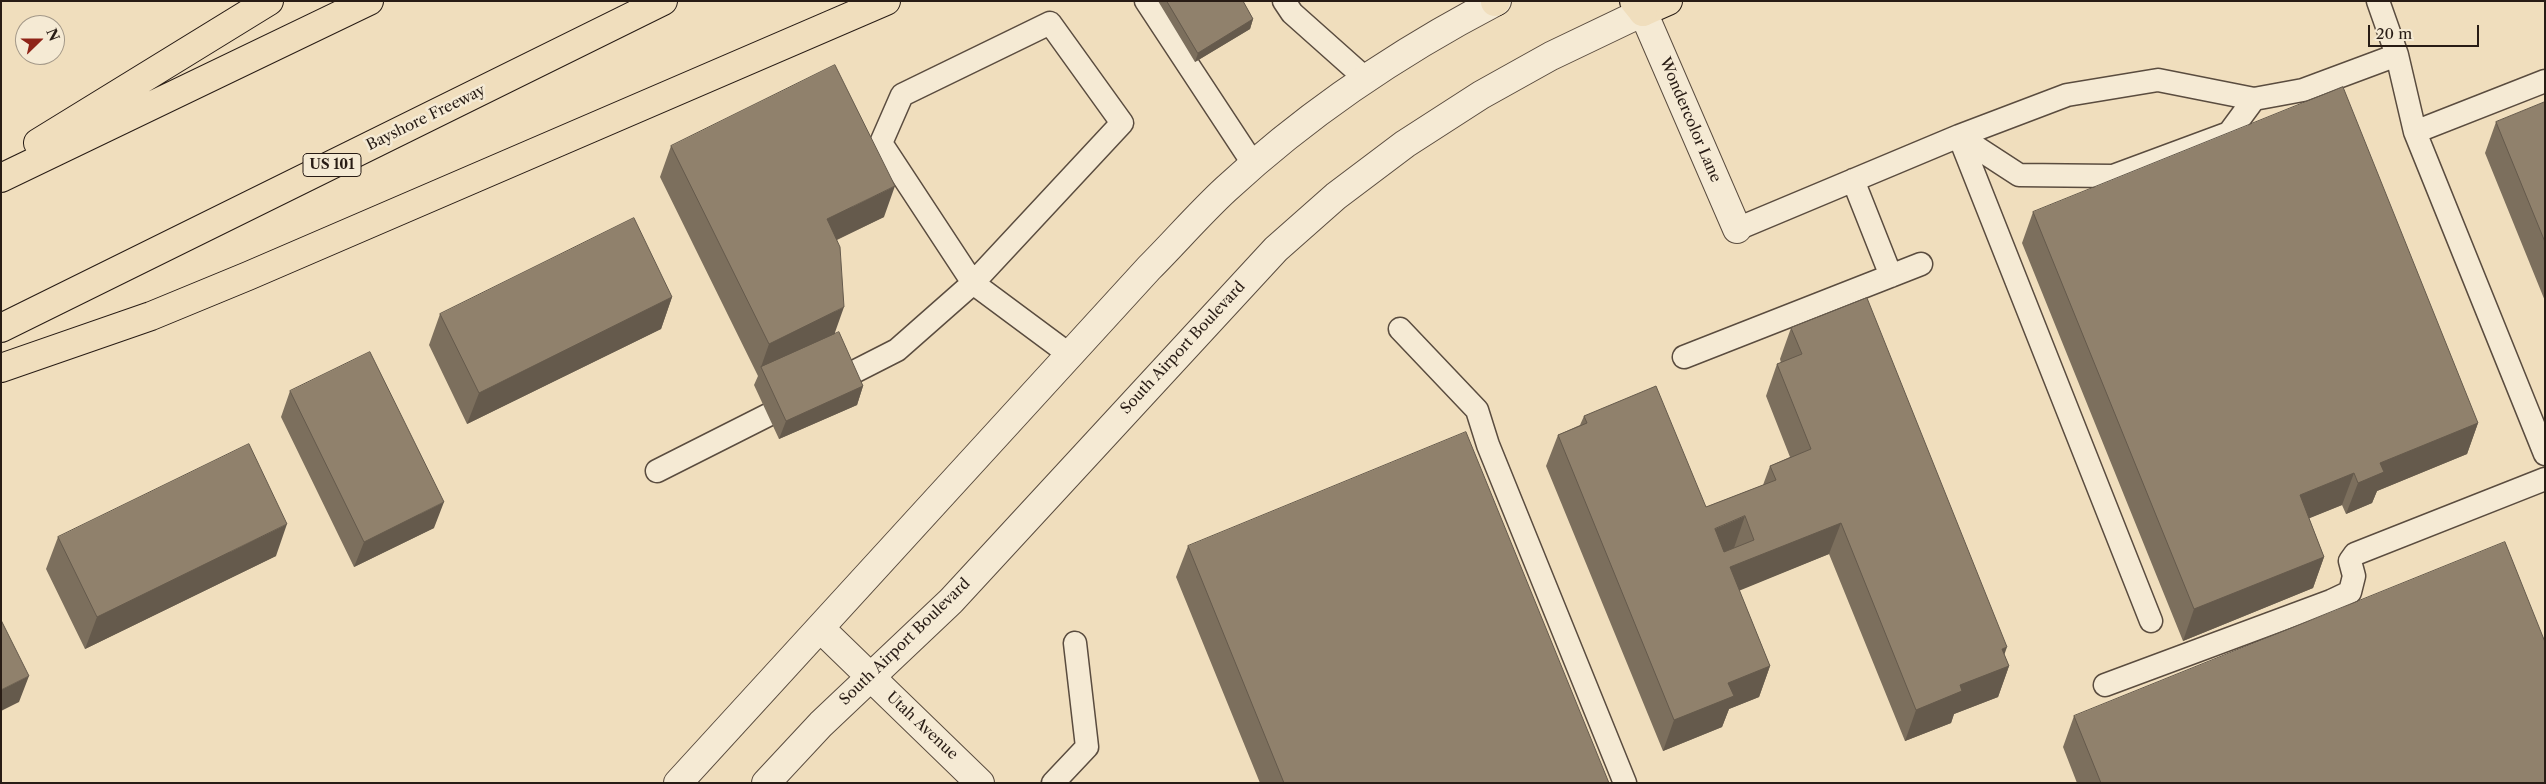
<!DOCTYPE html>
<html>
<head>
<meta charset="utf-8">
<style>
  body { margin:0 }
  #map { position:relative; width:2546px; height:784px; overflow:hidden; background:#f0debd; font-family:"Libre Caslon Text",serif }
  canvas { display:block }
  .frame { position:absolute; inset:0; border:2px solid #281c15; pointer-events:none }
  .north { position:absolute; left:15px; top:15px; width:50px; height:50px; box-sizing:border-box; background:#f5ead4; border:1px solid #a39888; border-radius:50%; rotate:68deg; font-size:14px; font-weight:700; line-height:20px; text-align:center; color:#281c15 }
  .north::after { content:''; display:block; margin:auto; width:18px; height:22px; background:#8f2418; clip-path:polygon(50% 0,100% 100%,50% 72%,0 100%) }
  .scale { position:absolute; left:2368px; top:25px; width:111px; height:22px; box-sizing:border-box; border:2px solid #281c15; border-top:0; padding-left:6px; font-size:15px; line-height:18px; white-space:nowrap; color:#281c15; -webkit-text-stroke:4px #f5ead4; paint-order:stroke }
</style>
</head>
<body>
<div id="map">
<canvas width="2546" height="784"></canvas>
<div class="frame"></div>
<div class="north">N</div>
<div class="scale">20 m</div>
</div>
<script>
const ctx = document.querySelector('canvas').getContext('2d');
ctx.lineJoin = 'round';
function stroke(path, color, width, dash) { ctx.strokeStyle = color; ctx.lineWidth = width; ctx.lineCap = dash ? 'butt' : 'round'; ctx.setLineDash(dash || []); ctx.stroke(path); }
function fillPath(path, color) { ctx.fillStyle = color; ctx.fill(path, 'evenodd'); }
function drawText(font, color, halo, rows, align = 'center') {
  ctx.font = font + ' "Libre Caslon Text",serif'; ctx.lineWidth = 5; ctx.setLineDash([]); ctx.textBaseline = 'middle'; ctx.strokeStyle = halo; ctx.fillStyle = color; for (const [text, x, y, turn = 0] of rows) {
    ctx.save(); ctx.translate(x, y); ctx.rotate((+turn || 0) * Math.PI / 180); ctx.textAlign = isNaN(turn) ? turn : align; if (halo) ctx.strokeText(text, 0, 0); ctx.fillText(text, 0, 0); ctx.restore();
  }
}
const service = new Path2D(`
  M1146,1L1254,165
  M1284,1L1292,13L1365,78
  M2378,1L2397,55L2415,132L2545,454
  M2415,132L2545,81
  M1959,136L2151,621
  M1959,136L2019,175L2113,176L2229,133L2254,99
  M1853,180L1891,276
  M1737,229L1959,136L2067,95L2158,80L2254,99L2303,90L2397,55
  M1400,329L1477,410L1488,445L1625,783
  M1684,357L1921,264
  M844,377L897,350L973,283L881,143L902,95L1050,23L1122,123L973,283L1070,355
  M657,471L768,415
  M2105,685L2331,601L2350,592L2354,576L2350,561L2355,554L2545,479
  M1053,783L1087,747L1075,643`);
const minor = new Path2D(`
  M1643,12L1737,229`);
const tertiary = new Path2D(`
  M820,628L980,783
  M678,783L1149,268C1175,242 1199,214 1226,189C1307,114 1399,52 1497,1
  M766,783L821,724L951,601L1276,249L1336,196L1405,144L1481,95L1551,56L1643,12`);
const primary = new Path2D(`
  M1643,12L1668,1`);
const motorway = new Path2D(`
  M1634,1L1643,12
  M1495,2L1496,1
  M38,143L269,1
  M1,178L369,1
  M1,328L663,1
  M1,368L151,316L248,276L886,1`);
const wall = new Path2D(`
  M1158,1H1243L1253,19L1250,29L1195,62Z
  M2545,102V301L2485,153L2496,122Z
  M671,146L884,217L837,240L835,333L863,386L857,405L779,439L754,385L758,376L660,177Z
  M2033,212L2478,423L2467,454L2377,491L2372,503L2346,514L2342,505L2309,518L2324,557L2313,588L2183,641L2022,243Z
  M672,297L661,329L467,424L429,345L440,314Z
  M1791,328L2004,654L2009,666L1998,697L1954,714L1951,723L1905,741L1829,554L1739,590L1770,666L1759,697L1729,709L1722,727L1663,751L1546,466L1558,435L1580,425L1584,416L1706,507L1763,485L1770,466L1790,457L1766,396L1777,364L1781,363L1780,359Z
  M290,391L434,528L354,567L281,417Z
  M58,537L276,556L85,649L46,569Z
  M1188,546L1609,783H1260L1176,577Z
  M2074,716L2545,783H2077L2063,747Z`);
const shadedWall = new Path2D(`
  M1253,19L1250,29L1195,62L1198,53Z
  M895,186L884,217L815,250L827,219Z
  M672,297L661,329L467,424L479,393Z
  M844,307L833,338L761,367L769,344Z
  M863,386L857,405L779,439L786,421Z
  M2478,423L2467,454L2377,491L2372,503L2346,514L2358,483L2380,463Z
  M2354,473L2342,505L2288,527L2300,495Z
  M444,502L434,528L354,567L364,542Z
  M1745,516L1734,548L1703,560L1715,529Z
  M1841,523L1829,554L1719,599L1730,567Z
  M287,524L276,556L85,649L97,617Z
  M2324,557L2313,588L2183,641L2194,609Z
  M2007,647L1999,670L2009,666L1998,697L1954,714L1951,723L1905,741L1916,710L1960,685L2002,649Z
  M1770,666L1759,697L1729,709L1722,727L1663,751L1674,720L1728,683Z
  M29,676L19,702L1,711V690Z`);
const building = new Path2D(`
  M1167,1H1243L1253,19L1198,53Z
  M835,65L895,186L827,219L840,247L844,307L769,344L671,146Z
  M2343,87L2478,423L2380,463L2384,472L2358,483L2354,473L2300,495L2324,557L2194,609L2033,212Z
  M2545,102V242L2496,122Z
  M634,218L672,297L479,393L440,314Z
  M1867,298L2007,647L2002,649L2009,666L1960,685L1962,691L1916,710L1841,523L1730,567L1770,666L1728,683L1734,696L1674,720L1558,435L1587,423L1584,416L1656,386L1706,507L1776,480L1770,466L1811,449L1777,364L1802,354L1791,328ZM1745,516L1754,540L1724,552L1715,529Z
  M839,332L863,386L786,421L761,367Z
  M370,352L444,502L364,542L290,391Z
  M1466,432L1609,783H1284L1188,546Z
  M249,444L287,524L97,617L58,537Z
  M2505,542L2545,642V783H2101L2074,716Z
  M1,620L29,676L1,690Z`);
const shields = [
  [332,165,58]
];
const shieldNames = [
  ["US 101",332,165]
];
const streetNames = [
  ["Bayshore Freeway",426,118,-26],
  ["Wondercolor Lane",1690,120,67],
  ["South Airport Boulevard",1183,348,-47],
  ["South Airport Boulevard",905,642,-44],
  ["Utah Avenue",922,726,43]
];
stroke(service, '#5a4c3f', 25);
stroke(minor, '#5a4c3f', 30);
stroke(tertiary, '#5a4c3f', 30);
stroke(primary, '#281c15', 30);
stroke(motorway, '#281c15', 30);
stroke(service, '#f5ead4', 22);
stroke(minor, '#f5ead4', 28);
stroke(tertiary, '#f5ead4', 28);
stroke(primary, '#f0debd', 28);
stroke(motorway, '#f0debd', 28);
fillPath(wall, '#7c6f5d');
fillPath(shadedWall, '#655a4c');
fillPath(building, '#90816c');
stroke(building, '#655a4c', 1);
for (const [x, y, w] of shields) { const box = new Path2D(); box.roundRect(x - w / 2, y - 11.5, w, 23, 4); ctx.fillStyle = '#f5ead4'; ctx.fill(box); stroke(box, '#281c15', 1); }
drawText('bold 14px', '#281c15', null, shieldNames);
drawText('15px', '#281c15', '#f5ead4', streetNames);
</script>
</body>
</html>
